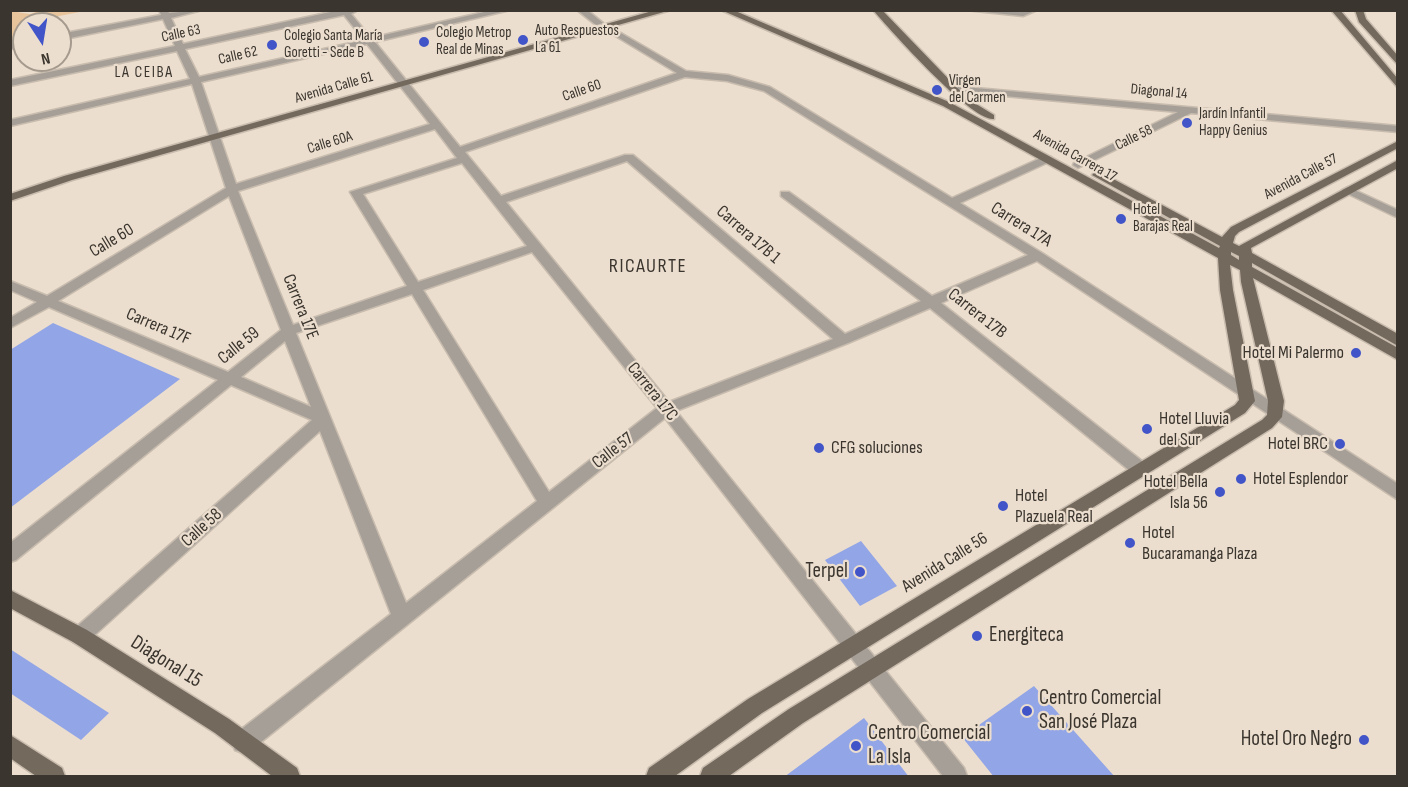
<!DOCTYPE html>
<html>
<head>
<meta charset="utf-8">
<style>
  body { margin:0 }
  #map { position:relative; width:1408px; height:787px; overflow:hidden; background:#ecdece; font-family:"Sofia Sans Condensed",sans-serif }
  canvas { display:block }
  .frame { position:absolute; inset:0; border:12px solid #3a352e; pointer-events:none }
  .north { position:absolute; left:12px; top:12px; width:60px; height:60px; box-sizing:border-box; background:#ecdece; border:2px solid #a59a8e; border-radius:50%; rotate:168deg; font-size:16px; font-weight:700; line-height:24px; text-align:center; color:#3a352e }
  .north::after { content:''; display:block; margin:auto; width:21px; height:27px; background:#4155c9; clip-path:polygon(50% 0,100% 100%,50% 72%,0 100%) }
</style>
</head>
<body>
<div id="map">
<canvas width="1408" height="787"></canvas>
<div class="frame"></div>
<div class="north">N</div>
</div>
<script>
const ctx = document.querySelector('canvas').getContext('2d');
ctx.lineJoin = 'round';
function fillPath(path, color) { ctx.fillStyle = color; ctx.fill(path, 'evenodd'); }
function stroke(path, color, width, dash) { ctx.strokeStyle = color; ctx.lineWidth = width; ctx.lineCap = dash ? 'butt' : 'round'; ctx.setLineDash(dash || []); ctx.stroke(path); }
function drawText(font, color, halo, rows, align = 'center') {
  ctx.font = font + ' "Sofia Sans Condensed",sans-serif'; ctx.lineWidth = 4.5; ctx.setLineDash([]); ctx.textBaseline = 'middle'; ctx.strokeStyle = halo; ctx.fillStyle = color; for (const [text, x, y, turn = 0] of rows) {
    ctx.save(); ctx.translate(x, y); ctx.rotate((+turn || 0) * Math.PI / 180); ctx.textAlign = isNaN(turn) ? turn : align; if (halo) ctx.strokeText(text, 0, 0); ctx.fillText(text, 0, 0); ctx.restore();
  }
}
const green = new Path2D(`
  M10,11L30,14L39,11H85L59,16L50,24H24V41L11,44Z`);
const building = new Path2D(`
  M53,323L180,379L10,508V350Z
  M861,541L897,586L860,606L825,560Z
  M10,649L109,713L81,740L10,693Z
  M1034,686L1115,777H994L962,737Z
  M864,718L909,777H784Z`);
const minor = new Path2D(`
  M159,10H167L169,13L202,10L171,18L183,44L340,10H358L351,14L371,38L493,10H510L375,42L460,147L677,73L604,29V25H607L686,71L728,75L770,87L952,198L1043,157H1051V161L960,203L1042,253L1398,484V500L1037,261L941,303L1147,465L1149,470L1147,475L1141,477L1135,475L930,308L848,343L676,411L964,768L967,776H943L665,418L251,750L243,753L235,750L232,742L235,734L391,614L320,431L87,642L80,645L73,642L70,636L73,630L312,420L231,385L16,560L10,562V543L218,380L49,307L10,328V318L37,302L10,290V281L47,296L226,188L192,84L10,126V120L190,79L177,51L10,86V80L175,46L163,19L60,40V34L161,15ZM344,15L364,40L199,77L185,49ZM367,44L430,124L236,184L201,82ZM685,77L727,81L764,91L1028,255L932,296L789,192H781V196L921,301L845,334L633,155H625L501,196L465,152ZM435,129L457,158L350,192L407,286L293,325L238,191ZM627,161L833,339L669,402L506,202ZM462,163L527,246L418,282L363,194ZM229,196L281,330L228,372L58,301ZM532,252L657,408L549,492L423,290ZM412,294L537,501L406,603L296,333ZM285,341L311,407L241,377Z
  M577,10H587L603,23L596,25Z
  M966,10H1037L1023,16Z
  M24,41V47L10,49V44Z
  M953,86L1398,126V132L1191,113L1078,168L1073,165L1074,163L1178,112L950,91L948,89Z
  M1348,187L1398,210V218L1344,192L1342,190Z`);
const major = new Path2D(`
  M656,10H671L72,180L10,201V194L64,176Z
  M721,10H733L949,102L1219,248L1220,246L1092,175L1094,173H1102L1222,237L1231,227L1398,141V148L1239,232L1235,236L1233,243L1239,246L1398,160V168L1251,248L1252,253L1398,334V346L1252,263V267L1398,348V360L1253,278L1284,401L1282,417L1272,428L803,723L729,776H700L703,768L789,709L1262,420L1267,415L1268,401L1241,282L1240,270L1230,265L1233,290L1255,401L1245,413L762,713L675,776H646L649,768L748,699L1235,405L1239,400L1220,290L1218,258L943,106ZM1231,252L1239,256V260L1231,255Z
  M873,10H882L968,99L994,115V119C972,122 890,30 873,10Z
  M1331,10H1340L1398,79V88Z
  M1355,10H1363L1366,19L1398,56V65L1359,22Z
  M10,590L87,630L229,719L297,768L300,776H272L215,733L73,642L10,608Z
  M10,735L62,768L65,776H36L10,758Z`);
const markers = [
  [523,40,6,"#4155c9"],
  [424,42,6,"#4155c9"],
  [272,45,6,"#4155c9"],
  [937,90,6,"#4155c9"],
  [1187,123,6,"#4155c9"],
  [1121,219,6,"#4155c9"],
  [1356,353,6,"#4155c9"],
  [1147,429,6,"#4155c9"],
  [1340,444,6,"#4155c9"],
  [819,448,6,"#4155c9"],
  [1241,479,6,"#4155c9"],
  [1220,492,6,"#4155c9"],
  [1003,506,6,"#4155c9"],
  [1130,543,6,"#4155c9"],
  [860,572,6,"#4155c9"],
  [977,636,6,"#4155c9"],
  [1027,711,6,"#4155c9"],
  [1364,740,6,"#4155c9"],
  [856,746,6,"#4155c9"]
];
const farPoinames = [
  ["Auto Respuestos",535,31],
  ["La 61",535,48],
  ["Colegio Metrop",436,33],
  ["Real de Minas",436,50],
  ["Colegio Santa María",284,36],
  ["Goretti - Sede B",284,53],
  ["Virgen",949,81],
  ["del Carmen",949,98],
  ["Jardín Infantil",1199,114],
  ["Happy Genius",1199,131],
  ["Hotel",1133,210],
  ["Barajas Real",1133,227]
];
const farStreetnames = [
  ["Calle 63",181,34,-12],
  ["Calle 62",238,56,-13],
  ["Avenida Calle 61",334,88,-16],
  ["Calle 60",582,91,-19],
  ["Diagonal 14",1159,92,5],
  ["Calle 58",1134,138,-26],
  ["Calle 60A",330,143,-17],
  ["Avenida Carrera 17",1075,156,29],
  ["Avenida Calle 57",1301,177,-28]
];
const farNeighbourhoodnames = [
  ["LA CEIBA",144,73]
];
const streetNames = [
  ["Carrera 17A",1021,225,32],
  ["Carrera 17B 1",748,235,41],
  ["Calle 60",112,241,-31],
  ["Carrera 17E",300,307,68],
  ["Carrera 17B",977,314,38],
  ["Carrera 17F",158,327,23],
  ["Calle 59",239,346,-39],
  ["Carrera 17C",652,392,51],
  ["Calle 57",613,451,-38],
  ["Calle 58",202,528,-42],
  ["Avenida Calle 56",945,563,-32]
];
const poiNames = [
  ["Hotel Mi Palermo",1344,353,"right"],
  ["Hotel Lluvia",1159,419],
  ["del Sur",1159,440],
  ["Hotel BRC",1328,444,"right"],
  ["CFG soluciones",831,448],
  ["Hotel Esplendor",1253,479],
  ["Hotel Bella",1208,482,"right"],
  ["Isla 56",1208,503,"right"],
  ["Hotel",1015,496],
  ["Plazuela Real",1015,517],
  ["Hotel",1142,533],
  ["Bucaramanga Plaza",1142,554]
];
const neighbourhoodNames = [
  ["RICAURTE",648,267]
];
const nearPoinames = [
  ["Terpel",848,572,"right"],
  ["Energiteca",989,636],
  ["Centro Comercial",1039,699],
  ["San José Plaza",1039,723],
  ["Centro Comercial",868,734],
  ["La Isla",868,758],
  ["Hotel Oro Negro",1352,740,"right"]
];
const nearStreetnames = [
  ["Diagonal 15",166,662,32]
];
fillPath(green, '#e7c49b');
fillPath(building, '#92a5e6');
stroke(minor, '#c8bcae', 3);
stroke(major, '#c8bcae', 3);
fillPath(minor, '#a59f98');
fillPath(major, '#74695d');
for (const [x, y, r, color] of markers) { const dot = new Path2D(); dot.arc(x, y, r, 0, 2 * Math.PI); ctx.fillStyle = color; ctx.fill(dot); stroke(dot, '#ecdece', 2); }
drawText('15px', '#3a352e', '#ecdece', farPoinames, 'left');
drawText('15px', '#3a352e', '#ecdece', farStreetnames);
ctx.letterSpacing = '1.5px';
drawText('16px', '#3a352e', '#ecdece', farNeighbourhoodnames);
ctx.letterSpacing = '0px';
drawText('18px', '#3a352e', '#ecdece', streetNames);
drawText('18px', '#3a352e', '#ecdece', poiNames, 'left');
ctx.letterSpacing = '1.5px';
drawText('20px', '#3a352e', '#ecdece', neighbourhoodNames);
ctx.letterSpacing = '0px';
drawText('21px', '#3a352e', '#ecdece', nearPoinames, 'left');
drawText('21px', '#3a352e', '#ecdece', nearStreetnames);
</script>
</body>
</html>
